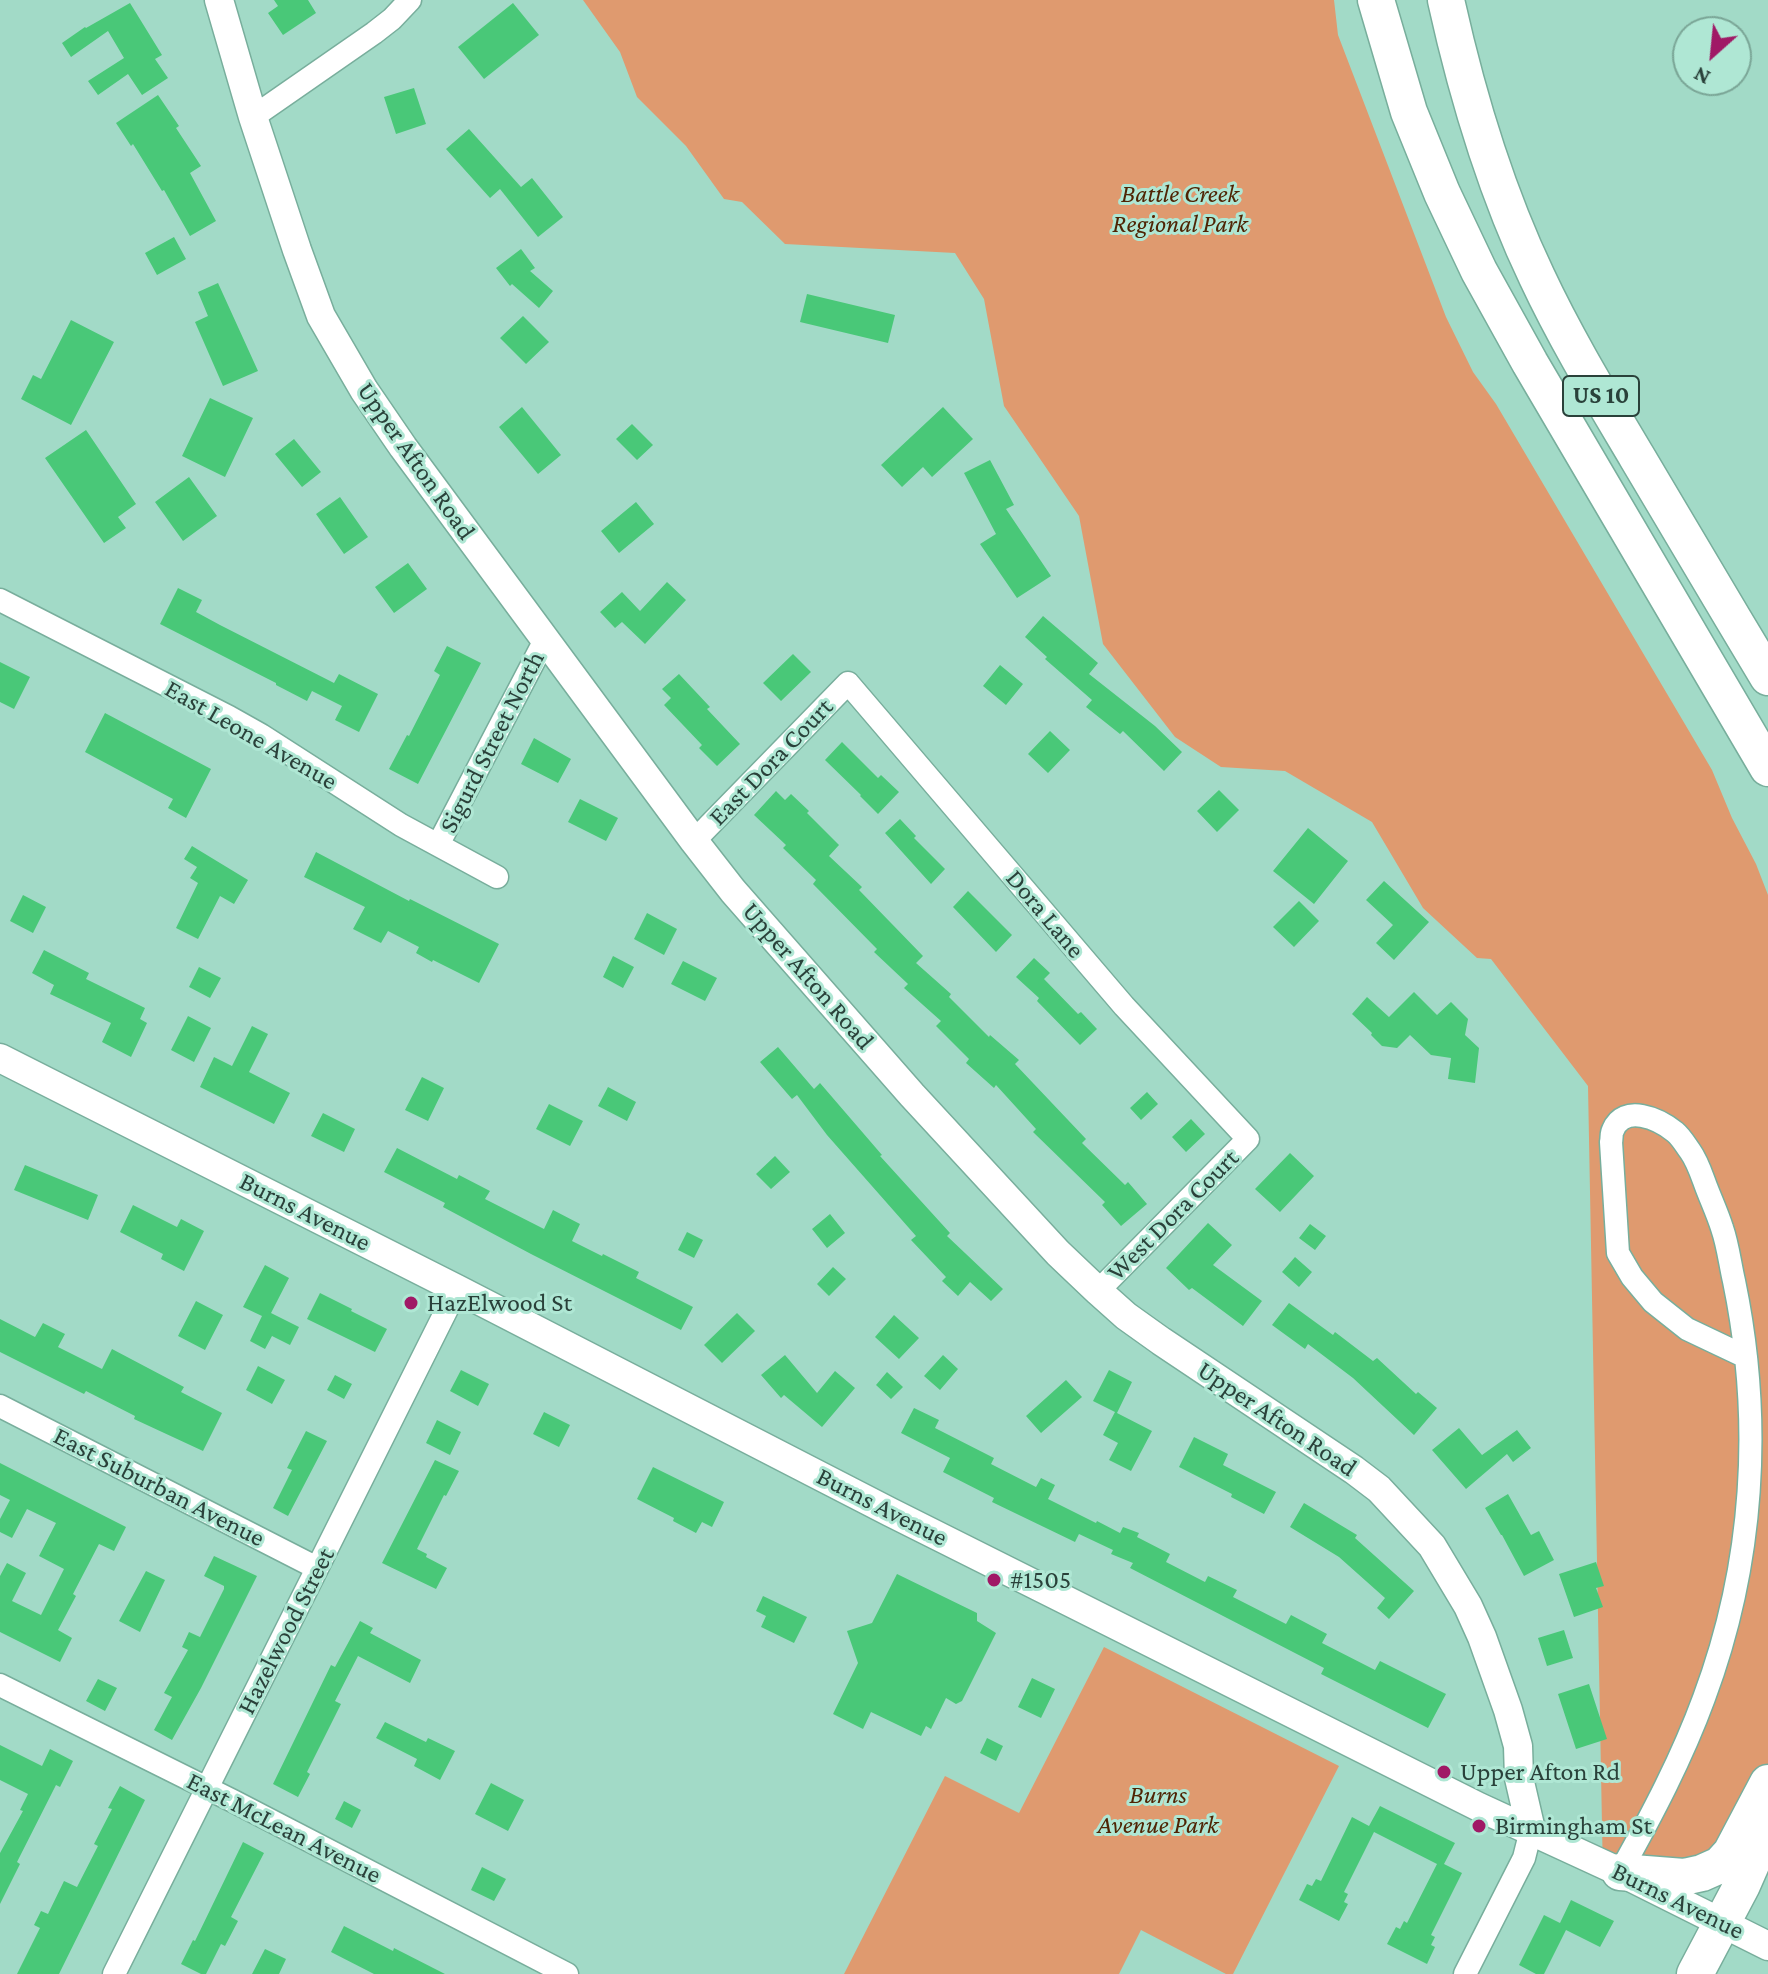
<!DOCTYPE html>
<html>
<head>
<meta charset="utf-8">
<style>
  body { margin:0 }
  #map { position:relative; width:1768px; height:1974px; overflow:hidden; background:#a2dac7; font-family:"Crimson Pro",serif }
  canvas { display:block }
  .north { position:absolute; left:1672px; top:16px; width:80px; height:80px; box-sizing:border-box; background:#afe7d4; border:2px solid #7aa596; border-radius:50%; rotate:207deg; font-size:22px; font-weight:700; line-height:32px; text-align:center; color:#2a413a }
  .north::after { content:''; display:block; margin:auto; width:28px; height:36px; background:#a01966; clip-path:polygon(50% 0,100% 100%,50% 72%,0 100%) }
</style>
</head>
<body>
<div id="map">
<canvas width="1768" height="1974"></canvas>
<div class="north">N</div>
</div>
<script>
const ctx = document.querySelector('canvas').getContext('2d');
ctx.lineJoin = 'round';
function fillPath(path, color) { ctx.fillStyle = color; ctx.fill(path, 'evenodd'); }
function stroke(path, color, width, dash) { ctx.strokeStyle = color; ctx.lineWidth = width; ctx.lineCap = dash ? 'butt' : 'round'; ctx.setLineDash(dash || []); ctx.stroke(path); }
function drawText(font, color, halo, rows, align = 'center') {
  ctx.font = font + ' "Crimson Pro",serif'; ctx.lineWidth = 6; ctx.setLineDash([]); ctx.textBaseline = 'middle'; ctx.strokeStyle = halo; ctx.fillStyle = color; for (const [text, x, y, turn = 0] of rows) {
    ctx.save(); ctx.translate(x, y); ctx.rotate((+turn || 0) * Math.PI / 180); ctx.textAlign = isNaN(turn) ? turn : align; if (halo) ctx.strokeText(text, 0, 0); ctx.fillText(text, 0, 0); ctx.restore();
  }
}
const green = new Path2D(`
  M583,0H1334L1338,35L1446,317L1473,372L1496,404L1712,770L1732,818L1756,864L1768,895V1782L1726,1851L1603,1878L1588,1086L1491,959L1477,958L1423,908L1372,822L1285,771L1221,767L1175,737L1103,644L1079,516L1004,406L984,299L955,253L785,244L742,202L724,199L686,146L637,97L620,52Z
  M1104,1647L1339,1766L1233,1974H1226L1141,1930L1119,1974H844L945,1776L1019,1813Z`);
const building = new Path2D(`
  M274,0H308L316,13L283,35L268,13L278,6Z
  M130,3L162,55L155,59L168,78L142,95L128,74L98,95L88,81L124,58L108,31L71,57L62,43L85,27L86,28Z
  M513,3L539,35L484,79L458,47Z
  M414,88L426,124L396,134L384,97Z
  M158,95L179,126L176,128L201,166L190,173L216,221L190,236L164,190L162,191L133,144L131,146L116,123Z
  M469,129L521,187L532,178L563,217L538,237L500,189L490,198L446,149Z
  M174,237L186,259L157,275L145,253Z
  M521,249L535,268L530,271L553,291L539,308L512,284L510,286L496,268Z
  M218,283L258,371L223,386L195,322L208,316L198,292Z
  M807,294L895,315L888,343L800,322Z
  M523,316L549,342L526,364L500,338Z
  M71,320L114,342L71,425L21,399L33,375L41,379Z
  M210,398L253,418L225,477L182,456Z
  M522,407L561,455L538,474L499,427Z
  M943,407L973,439L932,477L923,467L902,487L881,465Z
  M632,424L653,445L637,460L616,439Z
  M86,430L136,504L118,517L126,528L104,543L45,458Z
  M294,439L321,472L302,487L275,454Z
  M990,460L1014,505L1006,509L1051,576L1017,598L980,544L996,534L964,473Z
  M189,477L217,516L183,541L155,502Z
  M340,497L368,537L344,554L316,514Z
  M636,502L654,524L619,553L601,531Z
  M408,563L427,589L394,613L375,587Z
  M667,582L686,600L645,644L622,622L615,628L600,612L622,592L640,611Z
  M178,588L202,600L196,612L220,625L334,683L339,674L378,694L359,732L335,720L342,706L312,691L307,701L276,685V683L160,624Z
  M1043,616L1098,663L1089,674L1155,726L1182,752L1164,771L1123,731L1120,734L1086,707L1092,700L1045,659L1047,657L1025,637Z
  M447,646L481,663L418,784L389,769L407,735L409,736L440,675L434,671Z
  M793,654L811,672L781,701L763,683Z
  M0,662L30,677L14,709L0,702Z
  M1000,665L1023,684L1006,705L983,686Z
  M679,674L710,707L707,709L740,744L717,766L699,748L702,745L664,705L671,698L662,689Z
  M105,713L211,769L186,818L168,808L173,799L85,752Z
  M1050,731L1070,750L1048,773L1028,754Z
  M534,738L571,759L558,783L521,764Z
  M842,742L878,778L881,775L899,792L878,814L860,796L861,795L825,760Z
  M1219,790L1239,810L1217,832L1197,811Z
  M776,791L785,800L791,794L809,811L807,813L839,845L829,856L862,887L859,890L923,956L916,963L951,994L949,997L989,1037L990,1035L1019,1060L1015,1064L1086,1139L1082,1143L1125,1185L1128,1182L1147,1204L1121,1226L1102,1205L1105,1202L1033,1132L1036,1129L996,1085L994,1088L966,1063L969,1059L936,1026L941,1021L904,988L908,984L874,952L877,949L813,884L816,880L783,848L786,845L754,815Z
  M580,799L618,818L606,841L568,822Z
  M900,819L916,836L914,838L945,869L931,884L885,833Z
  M1308,828L1348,861L1314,904L1273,871Z
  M192,846L248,880L234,904L220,896L198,939L176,928L198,883L190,878L197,867L184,859Z
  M316,852L409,901L410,899L499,944L479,983L433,960L432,962L416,953L419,947L388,931L381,943L353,929L365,907L304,877Z
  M1384,881L1429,922L1394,960L1376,943L1393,925L1366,900Z
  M968,891L1012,935L996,952L953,907Z
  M23,895L46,907L33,933L10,921Z
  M1299,901L1319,921L1294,947L1273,927Z
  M647,913L677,929L664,955L634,939Z
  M44,950L89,973L86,979L145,1008L140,1019L147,1023L131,1057L102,1042L111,1023L50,994L54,985L32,973Z
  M613,956L634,967L623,988L603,977Z
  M1034,958L1050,973L1044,979L1078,1014L1081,1012L1097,1029L1080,1045L1037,1001L1039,998L1016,977Z
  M683,961L717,978L705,1001L671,984Z
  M199,967L221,978L210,998L189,987Z
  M1414,992L1437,1015L1451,1002L1468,1019L1465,1035L1479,1048L1475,1083L1448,1079L1451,1058L1431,1055L1410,1035L1397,1048L1382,1046L1371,1035L1372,1033L1352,1014L1367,997L1389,1017Z
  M188,1016L211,1028L194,1062L171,1050Z
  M252,1026L268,1034L249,1072L290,1093L274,1124L200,1087L214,1057L232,1066Z
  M778,1047L814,1089L820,1083L882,1155L880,1156L950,1233L947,1236L1003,1289L991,1301L970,1282L958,1296L942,1281L946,1277L911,1240L916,1236L827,1135L797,1095L792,1099L760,1062Z
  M422,1077L444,1088L428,1121L405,1110Z
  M608,1087L636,1102L627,1121L598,1106Z
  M1147,1092L1158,1104L1141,1120L1130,1108Z
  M549,1104L583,1121L570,1146L536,1129Z
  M323,1113L355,1129L344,1152L311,1136Z
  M1191,1119L1205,1134L1186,1152L1172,1137Z
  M397,1148L457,1179L459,1175L490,1191L485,1199L544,1229L553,1210L580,1224L572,1241L602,1256L603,1254L639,1272L636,1278L693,1307L681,1330L531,1254L443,1207L445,1203L384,1172Z
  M1290,1153L1314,1176L1280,1212L1255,1189Z
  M775,1156L790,1172L771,1189L756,1174Z
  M25,1165L98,1195L88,1220L14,1190Z
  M133,1205L177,1227L181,1219L204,1231L184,1271L161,1259L163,1254L120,1232Z
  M830,1214L845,1233L827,1248L812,1229Z
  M1208,1223L1232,1245L1213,1265L1262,1301L1243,1326L1192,1288L1189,1290L1166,1268Z
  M1310,1224L1326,1236L1315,1250L1299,1238Z
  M687,1232L703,1240L694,1258L678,1250Z
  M1295,1257L1312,1272L1299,1287L1282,1272Z
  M265,1265L289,1278L271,1313L299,1327L290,1345L272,1336L265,1349L250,1341L262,1316L243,1307Z
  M833,1267L846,1279L829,1296L817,1284Z
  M320,1293L352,1309L351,1311L387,1329L375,1352L307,1319Z
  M196,1301L223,1315L205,1350L178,1336Z
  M1289,1303L1333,1335L1335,1332L1373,1361L1377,1358L1416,1394L1418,1392L1437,1408L1414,1435L1353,1378L1308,1344L1305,1349L1272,1325Z
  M737,1313L755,1331L722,1363L704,1345Z
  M894,1315L919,1338L899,1359L875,1337Z
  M0,1319L35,1337L43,1323L65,1334L58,1347L102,1369L112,1349L184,1387L181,1392L222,1413L203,1451L134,1419L135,1416L86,1391L84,1394L0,1352Z
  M785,1355L817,1393L835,1371L855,1388L822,1427L784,1395L781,1398L761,1375Z
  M943,1355L958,1369L940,1390L924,1376Z
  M258,1366L285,1380L272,1404L246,1390Z
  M461,1370L489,1384L478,1406L450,1391Z
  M1109,1370L1132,1382L1117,1413L1152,1431L1131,1471L1109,1460L1118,1443L1103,1435L1115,1412L1093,1401Z
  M887,1372L903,1387L891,1399L876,1385Z
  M335,1375L352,1384L344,1399L327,1390Z
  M1066,1380L1082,1397L1041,1433L1026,1416Z
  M914,1408L939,1420L935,1428L994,1458L991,1464L1036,1487L1041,1478L1055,1485L1048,1499L1096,1523L1097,1521L1120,1533L1123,1527L1139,1533L1137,1537L1170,1554L1166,1562L1205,1582L1208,1576L1237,1590L1233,1597L1286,1624L1291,1615L1327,1634L1322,1643L1375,1670L1380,1661L1446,1694L1428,1728L1321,1674L1324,1668L1130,1568L1133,1563L1111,1554L1113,1550L1079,1534L1075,1542L992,1502L994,1498L943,1472L950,1458L901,1433Z
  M544,1412L570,1425L559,1447L533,1434Z
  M437,1420L461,1432L450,1455L426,1443Z
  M1459,1428L1482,1455L1517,1430L1531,1448L1513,1462L1507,1454L1466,1489L1432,1450Z
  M306,1431L327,1441L288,1516L273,1508L292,1470L287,1468Z
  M1194,1437L1228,1454L1223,1465L1276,1492L1264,1514L1231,1497L1232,1494L1179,1467Z
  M435,1460L459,1471L446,1496L444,1495L417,1549L427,1554L426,1557L447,1568L436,1589L382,1563Z
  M0,1463L126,1527L114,1551L99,1544L73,1594L76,1596L58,1630L72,1638L60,1662L0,1632V1576L7,1563L26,1573L12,1601L41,1615L64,1569L39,1556L56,1523L27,1509L12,1538L0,1532V1519L10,1500L0,1495Z
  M653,1467L724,1502L712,1527L702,1522L696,1533L673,1521L674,1518L637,1499Z
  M1508,1494L1531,1535L1539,1531L1554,1560L1524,1576L1502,1535H1501L1485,1508Z
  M1304,1503L1357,1535L1355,1538L1414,1591L1389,1619L1377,1608L1385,1598L1339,1557L1290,1527Z
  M214,1556L257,1576L201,1688L172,1740L154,1730L172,1697L164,1693L188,1650L182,1647L189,1632L200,1637L224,1589V1586L204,1576Z
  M1596,1562L1604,1586L1596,1588L1603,1607L1574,1617L1559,1574Z
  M146,1571L165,1580L140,1632L119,1621Z
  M897,1574L977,1613V1621L996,1633L962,1701L956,1704L946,1698L931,1729L926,1726L921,1736L871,1712L863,1729L833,1714L858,1663L847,1631L872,1623Z
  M763,1596L807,1617L794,1643L761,1627L766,1616L756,1611Z
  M360,1621L373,1628L370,1633L421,1660L410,1683L358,1656L335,1701L341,1704L307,1772L310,1774L298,1797L273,1784L331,1665L335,1667Z
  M1564,1630L1573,1658L1547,1666L1538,1638Z
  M1032,1678L1055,1689L1041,1718L1018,1707Z
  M98,1679L117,1688L105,1711L86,1701Z
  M1589,1684L1607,1739L1576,1749L1558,1694Z
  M385,1722L426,1742L428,1738L455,1751L440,1780L414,1766L417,1759L376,1738Z
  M987,1738L1003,1746L996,1761L980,1753Z
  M0,1745L42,1766L50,1749L73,1761L60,1787L56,1785L17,1862L20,1864L0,1904V1853L23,1811L20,1810L28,1794L0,1780Z
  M491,1783L524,1800L508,1831L475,1814Z
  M120,1786L145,1800L59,1974H17L40,1928L34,1925L41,1911L48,1914L64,1881L77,1887L98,1846L94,1844L112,1809L108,1808Z
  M344,1801L361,1810L352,1828L335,1819Z
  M1380,1806L1455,1843L1444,1864L1462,1873L1431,1935L1435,1937L1431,1945L1435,1947L1427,1964L1387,1944L1396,1927L1400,1929L1404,1921L1407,1923L1437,1864L1374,1832L1344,1892L1348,1894L1344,1902L1348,1904L1339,1921L1299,1900L1307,1884L1312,1886L1316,1879L1321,1881L1352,1817L1369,1826Z
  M243,1842L264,1853L231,1917L238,1921L225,1946L221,1944L206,1974H201L181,1964L193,1940L195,1941Z
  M482,1867L506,1879L494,1901L471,1890Z
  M1571,1900L1614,1921L1600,1947L1566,1930L1544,1974H1536L1519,1965L1544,1915L1560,1923Z
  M344,1926L393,1951L394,1948L445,1974H374L331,1952Z
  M265,1949L286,1959L279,1974H252Z`);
const minor = new Path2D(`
  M253,117L374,33L392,19L410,0
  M0,600L229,717L261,735L401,825L497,877
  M694,841L848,683L1124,1006L1248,1139L1098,1291
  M438,845L546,638
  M0,1406L317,1568
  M0,1685L233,1801L567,1974
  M1620,1872C1652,1815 1682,1758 1704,1698C1754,1564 1763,1421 1734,1281C1730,1264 1728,1245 1722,1228C1718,1215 1712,1202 1707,1189C1702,1176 1698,1162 1690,1151C1685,1144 1681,1137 1675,1132C1659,1119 1624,1103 1613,1130C1611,1133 1612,1138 1611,1142L1618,1253L1632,1277L1653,1302L1687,1329L1746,1357
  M114,1974L457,1289
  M1465,1974L1524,1858L1531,1830`);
const tertiary = new Path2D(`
  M219,0L253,117L297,250L321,316L364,390L403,447L694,841L733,891L912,1095L1058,1253L1098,1291L1126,1316L1161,1341L1354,1470L1379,1489L1432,1546L1468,1606L1482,1637L1508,1710L1518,1746L1519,1778L1531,1830
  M0,1058L457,1289L890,1512L1479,1807L1620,1872L1768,1946`);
const trunk = new Path2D(`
  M1376,0L1409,112L1442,193L1479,271L1530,363L1768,768
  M1446,0C1467,95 1495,189 1537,277C1566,339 1602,398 1637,457C1681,531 1724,604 1768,677
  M1620,1872L1684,1877L1702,1873L1720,1865L1731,1853L1768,1783
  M1695,1974L1742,1885L1767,1828`);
const markers = [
  [411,1303,8,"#a01966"],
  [994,1580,8,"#a01966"],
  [1444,1772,8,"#a01966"],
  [1479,1826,8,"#a01966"]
];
const shields = [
  [1601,396,76]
];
const shieldNames = [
  ["US 10",1601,396]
];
const parkNames = [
  ["Battle Creek",1180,194],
  ["Regional Park",1180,224],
  ["Burns",1158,1795],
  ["Avenue Park",1158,1825]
];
const streetNames = [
  ["Upper Afton Road",416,461,55],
  ["East Leone Avenue",251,735,30],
  ["Sigurd Street North",492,742,-63],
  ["East Dora Court",771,762,-46],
  ["Dora Lane",1045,914,50],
  ["Upper Afton Road",808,976,49],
  ["Burns Avenue",305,1212,27],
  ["West Dora Court",1173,1215,-45],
  ["Upper Afton Road",1277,1419,34],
  ["East Suburban Avenue",159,1487,27],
  ["Burns Avenue",882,1507,27],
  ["Hazelwood Street",286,1631,-63],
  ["East McLean Avenue",284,1828,27],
  ["Burns Avenue",1678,1901,26]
];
const poiNames = [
  ["HazElwood St",427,1303],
  ["#1505",1010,1580],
  ["Upper Afton Rd",1460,1772],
  ["Birmingham St",1495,1826]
];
fillPath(green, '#df9a6f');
fillPath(building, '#49c878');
stroke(minor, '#78ae9c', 25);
stroke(tertiary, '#78ae9c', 31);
stroke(trunk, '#78ae9c', 39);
stroke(minor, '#fff', 22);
stroke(tertiary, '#fff', 28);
stroke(trunk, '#fff', 36);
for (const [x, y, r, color] of markers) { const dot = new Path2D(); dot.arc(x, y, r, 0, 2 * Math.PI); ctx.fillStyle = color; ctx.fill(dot); stroke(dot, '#afe7d4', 3); }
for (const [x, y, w] of shields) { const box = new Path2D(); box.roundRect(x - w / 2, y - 20, w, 40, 6); ctx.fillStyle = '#afe7d4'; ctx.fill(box); stroke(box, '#2a413a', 2); }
drawText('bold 24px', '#2a413a', null, shieldNames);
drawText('italic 26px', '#4f2404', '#afe7d4', parkNames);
drawText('26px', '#2a413a', '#afe7d4', streetNames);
drawText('26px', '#2a413a', '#afe7d4', poiNames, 'left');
</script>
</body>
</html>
